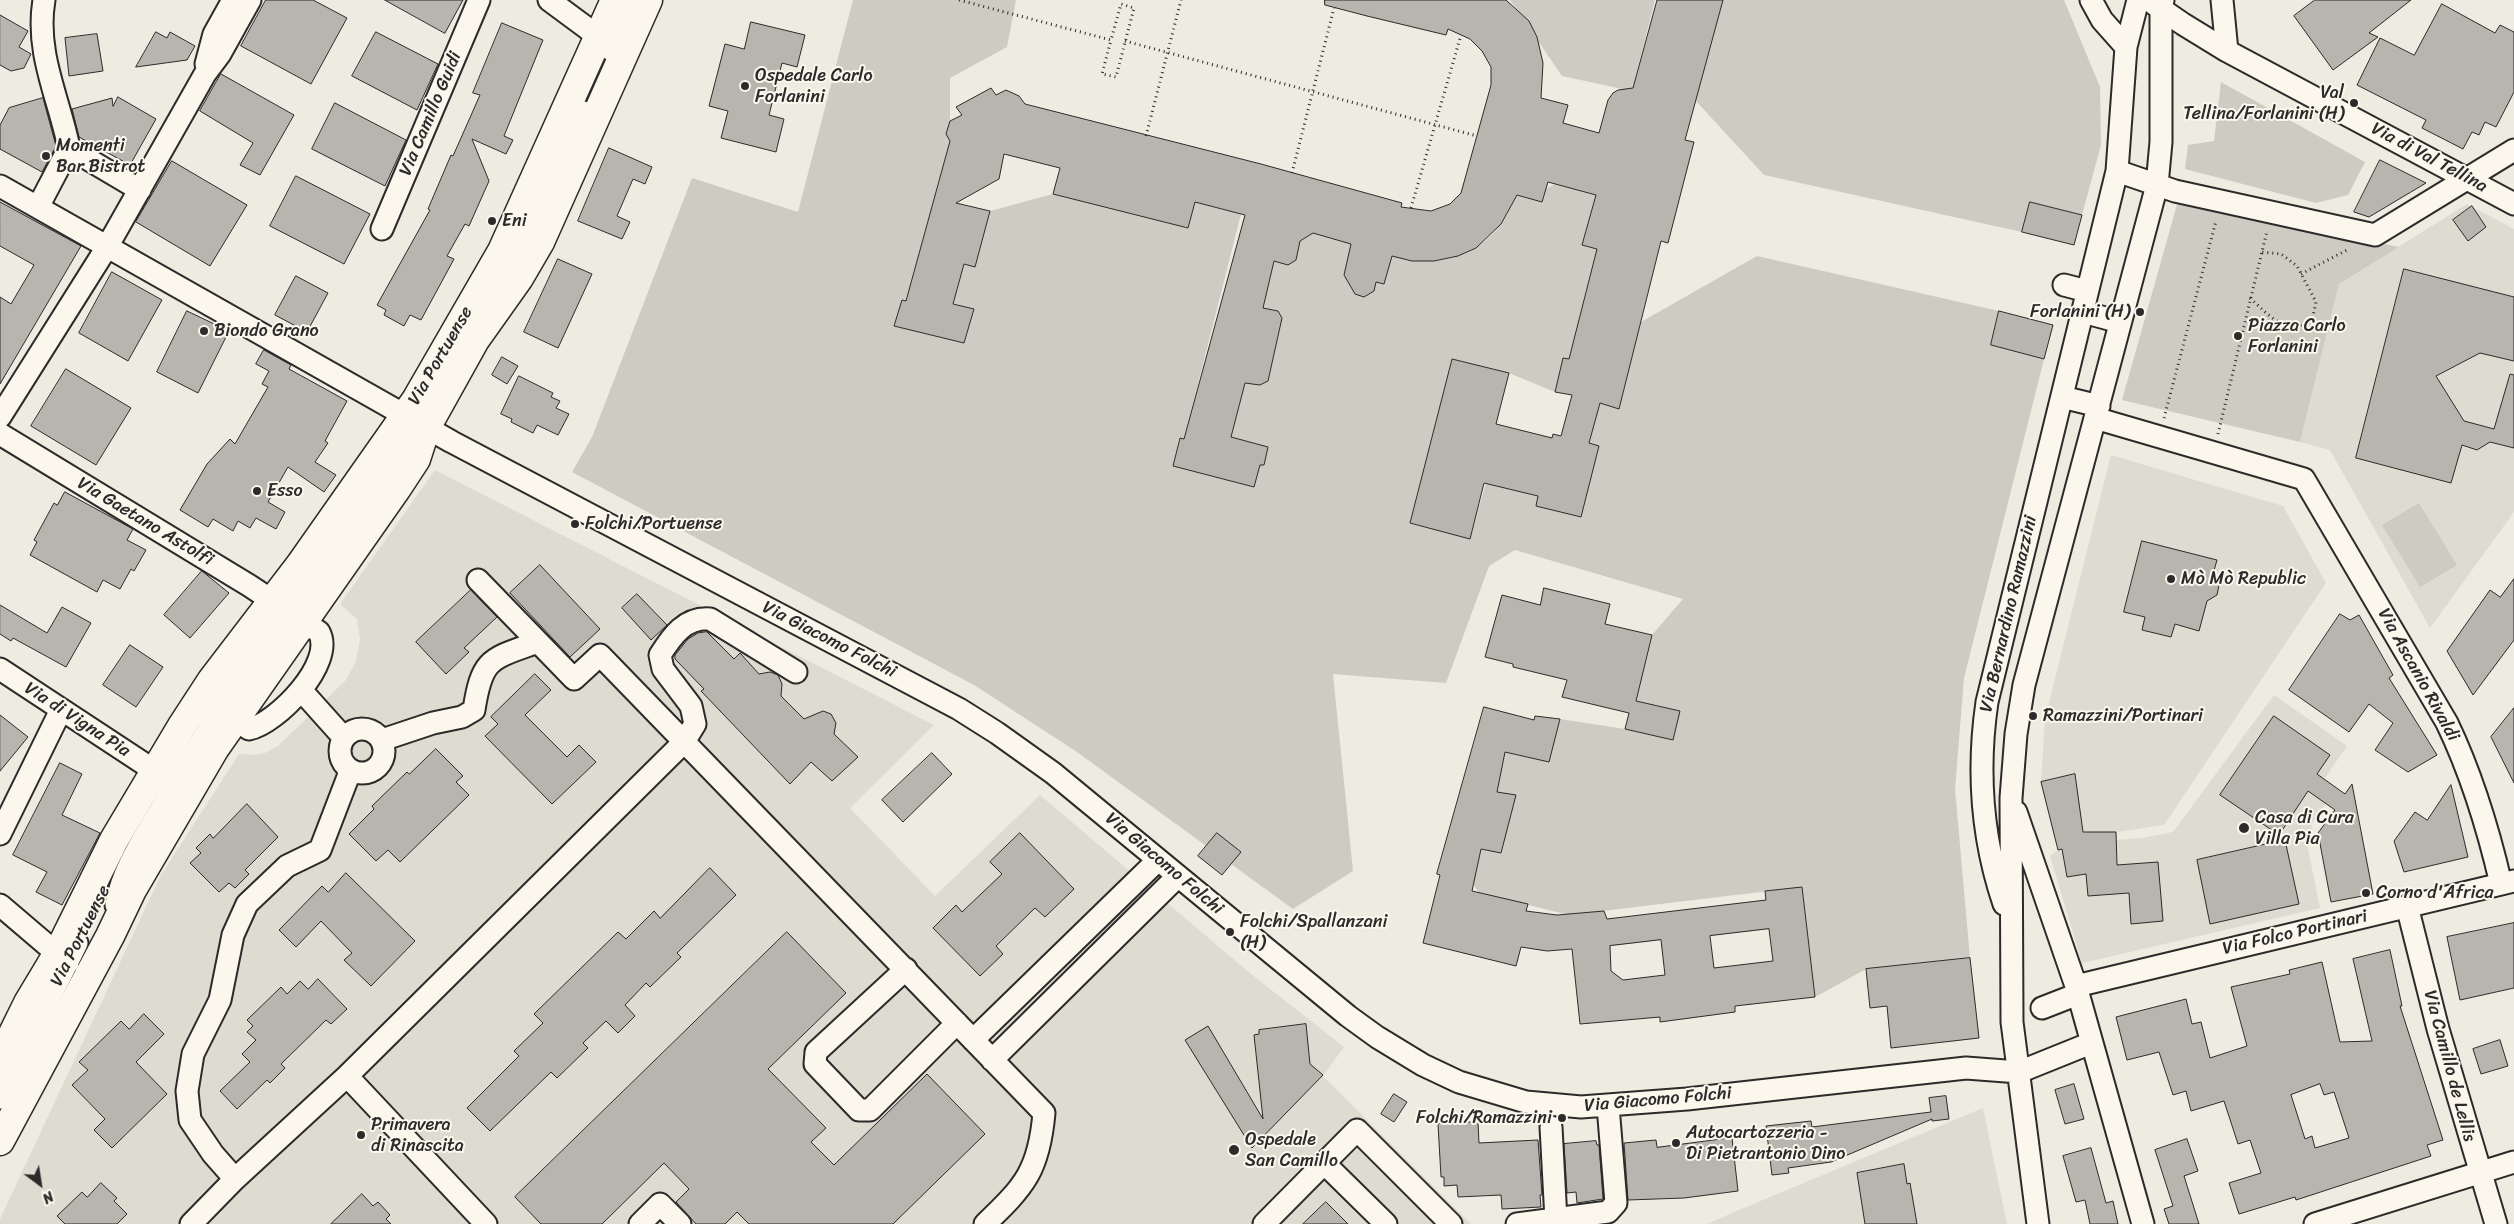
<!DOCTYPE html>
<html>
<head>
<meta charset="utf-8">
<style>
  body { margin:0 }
  #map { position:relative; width:2514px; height:1224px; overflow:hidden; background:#eeebe0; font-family:Sriracha,sans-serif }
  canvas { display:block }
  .north { position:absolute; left:15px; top:1159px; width:50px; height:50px; -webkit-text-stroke:4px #fbf7ec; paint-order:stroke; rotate:149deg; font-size:14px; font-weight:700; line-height:20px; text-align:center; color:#2b2b2b }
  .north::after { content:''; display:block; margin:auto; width:18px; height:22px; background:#2b2b2b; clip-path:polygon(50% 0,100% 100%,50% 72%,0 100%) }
</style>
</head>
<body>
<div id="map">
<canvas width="2514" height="1224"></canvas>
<div class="north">N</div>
</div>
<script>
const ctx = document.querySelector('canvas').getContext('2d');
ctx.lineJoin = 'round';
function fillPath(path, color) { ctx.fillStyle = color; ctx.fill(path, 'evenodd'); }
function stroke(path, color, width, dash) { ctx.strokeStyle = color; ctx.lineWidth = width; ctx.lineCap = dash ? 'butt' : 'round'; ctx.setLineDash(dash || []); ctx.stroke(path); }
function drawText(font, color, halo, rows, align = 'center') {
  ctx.font = font + ' Sriracha,sans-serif'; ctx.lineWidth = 4; ctx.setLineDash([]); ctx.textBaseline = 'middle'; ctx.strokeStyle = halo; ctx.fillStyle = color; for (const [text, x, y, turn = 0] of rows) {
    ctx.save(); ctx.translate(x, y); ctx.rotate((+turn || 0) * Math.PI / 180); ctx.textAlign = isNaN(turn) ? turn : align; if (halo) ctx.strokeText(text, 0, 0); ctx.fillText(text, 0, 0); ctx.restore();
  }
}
const built = new Path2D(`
  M2467,204L2514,229V512L2430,628L2330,450L2300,442L2339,284Z
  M2111,455L2283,506L2326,583L2164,825L2116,832H2053L2041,782L2045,719Z
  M435,470L934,725L850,808L935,896L1040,795L1251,974L1344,1047L1323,1076L1471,1224H0V1219L161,875L239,754L255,755L265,753L278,746L346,680L356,661L360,639L357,619L340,604Z
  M2274,695L2347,746L2314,794L2326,803L2311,825L2314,842L2307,844L2320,908L2082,963L2050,856L2058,850L2090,842L2142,838L2173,832Z
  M1983,1108L2007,1224H1707L1739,1210Z`);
const green = new Path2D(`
  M853,0H1016L1007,47L950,78V141L906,301H902L894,326L964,343L974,309L953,304L964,264L975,267L990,211L1053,194L1188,228L1195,202L1241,214L1184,439L1179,438L1173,466L1254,487L1260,465H1264L1268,447L1231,437L1245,383L1260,385L1268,381L1282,318L1278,311L1263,308L1274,261L1295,260L1300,241L1313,233L1351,244L1350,285L1355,294L1364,297L1374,291L1376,282L1384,284L1392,256C1448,271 1495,251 1516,195L1542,202L1546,189L1555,184L1596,195L1582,245L1597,249L1569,359L1563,358L1555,392L1509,373L1452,359L1410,523L1470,538L1486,483L1538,496L1536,506L1581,517L1599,446L1589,443L1600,403L1619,408L1641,322L1757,256L1999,311L1991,345L2044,359L1964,678L1955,789L1970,958L1866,969L1815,997L1802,887L1569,915L1479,893L1473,884L1481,849L1501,853L1515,796L1497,792L1505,752L1549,762L1560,719L1625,729L1673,740L1680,711L1636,701L1652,635L1683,599L1515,550L1489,566L1446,683L1333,674L1353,871L1293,909L1077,752L974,685L572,472L592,437L692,178L798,212Z
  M1510,0H1655L1632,91L1562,76Z
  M1723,0H2064L2100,87L2101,145L2082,215L2030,202L2022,232L1764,175L1695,100Z
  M2221,82L2365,162L2348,195L2316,203L2185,169L2188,145L2214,141Z
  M2178,201L2399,247L2339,284L2300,442L2122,400Z
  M2419,503L2457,565L2420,587L2382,525Z`);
const building = new Path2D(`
  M266,0H313L347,18L311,84L241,46Z
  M385,0H463L445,33Z
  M1325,0H1506L1529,21L1537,37L1543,63L1541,98L1568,105L1563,123L1599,133L1608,100L1613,93L1618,90L1633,88L1657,0H1723L1685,140L1694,142L1668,243L1661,241L1619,409L1600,403L1589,443L1599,446L1581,517L1536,506L1538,496L1484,483L1470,539L1410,523L1452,359L1509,373L1496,424L1552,438L1553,434L1561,436L1572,395L1555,392L1563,358L1569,359L1597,249L1582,245L1596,195L1548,182L1542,202L1517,195L1501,224L1476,248L1458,256L1434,261H1412L1392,256L1384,284L1376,282L1374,291L1364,297L1355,294L1344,275L1351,244L1313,233L1300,241L1296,260L1288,265L1274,261L1263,308L1278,311L1282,318L1268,381L1260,385L1245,383L1231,437L1268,447L1264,465H1260L1254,487L1173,466L1180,438L1184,439L1245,215L1195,202L1188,228L1053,194L1060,168L1004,154L999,179L956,203L990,211L975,267L964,264L953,304L974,309L964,343L894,326L902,300L906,301L950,141L946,134L950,121L962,115L956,107L991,88L996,95L1006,90L1019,96L1025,104L1261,164L1402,203L1401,207L1431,211L1450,204L1461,193L1491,85V67L1482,51L1470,39L1448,29L1446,35L1367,16L1325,5Z
  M2315,0H2411L2369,33L2378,37L2333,70L2294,16Z
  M2442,4L2495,33L2500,25L2514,32V92L2496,127L2485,122L2479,135L2472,132L2463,149L2422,128L2426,120L2357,85L2380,38L2414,55Z
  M0,15L28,31L19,47L31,54L24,68L11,71L0,65Z
  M751,22L805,35L797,67L782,63L769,115L784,119L776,152L721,138L728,111L709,106L725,44L744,49Z
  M502,23L543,40L504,136L513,140L506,154L472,139L489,181L469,226L465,224L447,256L454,259L421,320L410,315L404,326L384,315L386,310L377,305L430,210L428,209L451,155L453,156L480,95L473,93Z
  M156,32L167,38L170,32L195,46L187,60L136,67Z
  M376,32L438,64L417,110L352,76Z
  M97,34L103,71L69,76L65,38Z
  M221,74L294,115L260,175L240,165L253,143L200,111Z
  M118,97L156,119L130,165L79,137L72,109L112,98L113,106Z
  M43,98L56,146L42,172L0,149V125L9,108Z
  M335,103L406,140L385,186L312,149Z
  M609,148L652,167L645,184L633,179L617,216L630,222L622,239L578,221Z
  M2380,160L2426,183L2369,217L2354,212Z
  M172,161L247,205L210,266L136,222Z
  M296,176L370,214L344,264L270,226Z
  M0,202L81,246L0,384V297L11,304L34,265L0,246Z
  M2030,202L2082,215L2074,245L2022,232Z
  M2472,206L2486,227L2468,241L2453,220Z
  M558,259L592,274L558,348L524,332Z
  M2404,269L2514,297V361L2480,353L2436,376L2464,421L2494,429L2510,374L2514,375V448L2490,442L2477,450L2462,445L2451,483L2356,458Z
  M112,272L162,300L128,361L79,333Z
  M296,276L328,293L307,332L275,315Z
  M187,311L229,331L198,393L157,372Z
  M1999,311L2053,325L2044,359L1991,345Z
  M264,350L291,365L289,369L347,401L325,441L328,443L315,462L336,475L324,492L288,467L268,502L285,512L276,529L256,518L250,528L238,521L233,531L213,519L208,527L180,510L207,464L230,439L235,444L268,387L262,384L269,371L256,364Z
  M502,357L518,366L507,384L492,375Z
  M66,369L131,408L96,465L31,426Z
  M519,376L553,393L551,397L560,401L556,408L569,414L558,435L537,425L533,433L511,422L512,419L501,414Z
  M65,492L133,529L127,540L146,550L134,571L131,569L120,589L103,580L97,592L30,555L37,542L34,540L54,503L57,505Z
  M2142,541L2217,560L2213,574L2219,585L2217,595L2207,601L2199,631L2175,624L2171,637L2142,630L2145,617L2124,612Z
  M540,565L600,629L570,657L510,593Z
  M202,571L229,593L190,638L164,615Z
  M2514,579V640L2473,695L2447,651L2490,590L2500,597Z
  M1544,588L1610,604L1605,624L1652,635L1636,701L1680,711L1673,740L1625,729L1629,713L1562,697L1567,680L1513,667V664L1485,657L1502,595L1540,605Z
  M471,590L497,617L464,648L469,652L446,674L416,642Z
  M637,594L667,625L651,640L622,608Z
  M0,605L47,633L62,607L91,623L66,667L13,638L11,641L0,634Z
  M2340,614L2350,620L2359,615L2393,675L2389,678L2437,755L2408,772L2375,750L2393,723L2369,704L2349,732L2289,690Z
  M707,632L734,659L740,653L759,674L770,672L778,675L782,684L781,696L804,719L823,711L831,714L836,723L834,734L858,757L832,781L811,762L790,784L701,691L704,689L675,659V655L688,639L698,633Z
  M130,645L163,667L136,707L103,685Z
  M535,674L551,690L525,715L567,757L579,745L596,762L552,804L485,736L498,724L491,717Z
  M1484,707L1534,720L1535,716L1560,719L1549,762L1505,752L1497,792L1516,795L1501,853L1481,849L1472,891L1528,904L1526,911L1557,915L1604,911L1607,919L1766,900L1765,891L1802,887L1815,997L1735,1006V1012L1660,1022V1017L1580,1024L1572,949L1547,951L1521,947L1516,966L1423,943L1440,875L1437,874ZM1769,929L1773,961L1714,968L1710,936ZM1661,940L1665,975L1623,980L1611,971L1610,946Z
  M2514,708V783L2491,737Z
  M0,715L28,737L0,771Z
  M2274,716L2330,755L2317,774L2345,794L2352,784L2373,894L2331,902L2318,833L2335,810L2308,791L2279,835L2220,795Z
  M436,749L463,776L456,782L469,795L400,862L388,850L376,861L349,834L374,809L372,806L407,772L409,774Z
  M932,753L952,774L903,822L882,800Z
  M60,763L82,774L62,815L100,833L62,905L36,892L47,872L13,855Z
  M2075,774L2083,832H2116L2117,865L2158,862L2163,921L2131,924L2129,893L2088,896L2086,874L2067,877L2062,849L2058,850L2041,782Z
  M2451,785L2468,857L2404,872L2394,841L2415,812L2427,820Z
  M247,804L278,837L245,870L249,874L235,888L229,883L219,892L190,863L201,853L196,848L210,834L213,838Z
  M1020,833L1074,889L1045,917L1035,908L996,946L1003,954L980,976L933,928L956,905L962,912L1002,874L990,862Z
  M1217,833L1241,852L1222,875L1198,856Z
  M2285,840L2299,904L2210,924L2197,860Z
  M710,868L736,895L677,953L681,957L650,987L646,983L625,1005L635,1016L618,1033L606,1021L583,1043L588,1048L557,1078L551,1072L490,1131L467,1108L519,1056L514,1051L543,1023L534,1014L618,932L626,939L654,911L660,918Z
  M346,873L415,941L371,986L344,960L352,953L321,921L296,947L279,930L322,886L328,892Z
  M2514,923V988L2460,1000L2447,937Z
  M787,932L846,993L768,1069L826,1128L811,1142L834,1165L927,1074L985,1134L893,1224H749L737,1212L725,1224H696L676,1202L689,1189L664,1163L602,1224H541L515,1197Z
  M2390,950L2402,1006H2400L2443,1140L2427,1145L2431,1156L2296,1200L2295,1197L2239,1214L2229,1183L2261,1173L2250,1140L2238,1144L2224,1101L2191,1111L2186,1091L2173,1095L2159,1052L2127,1060L2116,1017L2186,999L2192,1024L2201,1022L2210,1058L2247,1046L2231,987L2290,974L2289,970L2322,962L2340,1042L2372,1041L2353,959ZM2320,1084L2324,1095L2334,1092L2349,1138L2315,1148L2312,1136L2305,1139L2291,1095Z
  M1970,958L1979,1038L1891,1048L1887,1006L1870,1008L1866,969Z
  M318,979L347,1009L331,1024L326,1020L281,1064L285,1068L270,1083L267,1080L237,1109L220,1091L250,1062L242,1054L256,1040L247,1032L253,1026L247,1020L281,987L287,994L300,981L308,989Z
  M144,1014L164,1034L136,1062L167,1094L112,1148L94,1130L105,1119L72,1085L88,1070L79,1062L121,1021L129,1029Z
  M1306,1024L1310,1064L1323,1075L1252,1148L1185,1040L1208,1026L1263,1119L1254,1035L1259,1034V1030Z
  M2500,1040L2508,1066L2481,1074L2473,1049Z
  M2074,1084L2084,1119L2065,1124L2055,1090Z
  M1394,1094L1407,1102L1394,1122L1381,1114Z
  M1946,1096L1949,1119L1932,1121V1119L1831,1162L1788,1168L1789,1173L1772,1175L1766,1126L1811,1121L1812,1127L1931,1112L1929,1098Z
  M1478,1122L1479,1143L1538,1140L1542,1195H1540L1541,1207L1502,1209L1501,1195L1458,1197L1457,1185L1444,1186V1177H1441L1438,1124Z
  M1732,1138L1738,1191L1684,1198L1628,1200L1624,1143L1656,1140L1657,1147Z
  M2187,1139L2198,1171L2184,1176L2199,1224H2169L2164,1209L2173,1206L2155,1150Z
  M1596,1141L1597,1145H1599L1603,1199L1577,1203L1576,1192L1567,1193L1564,1144Z
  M2091,1148L2106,1203L2113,1201L2118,1224H2090L2085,1200L2076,1202L2063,1156Z
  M1904,1164L1907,1184L1910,1183L1917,1224H1865L1857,1173Z
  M101,1183L117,1198L114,1201L127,1214L117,1224H65L57,1216L82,1192L87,1197Z
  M362,1194L373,1206L378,1202L390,1215L386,1219L391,1224H331Z
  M1326,1202L1348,1224H1303Z`);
const path = new Path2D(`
  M959,0L1111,40L1121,4L1134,8L1116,77L1102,74L1111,40
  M1125,41L1477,136
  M1146,136L1181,0
  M1292,173L1334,8
  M1411,208L1461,35
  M2301,274L2347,250
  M2250,298C2270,316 2284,335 2312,321L2316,302L2297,266L2281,254L2262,252
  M2164,418L2216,221
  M2218,434L2267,231`);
const minor = new Path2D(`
  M44,0C35,53 59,98 69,148
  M549,0L599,37
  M2091,0L2102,20L2126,47
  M2222,0L2227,51
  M2154,4L2183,24L2227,51L2514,204
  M611,50L633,0
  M206,64L214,34L233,0
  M69,148L140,190
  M2117,171L2175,191L2375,235L2514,150
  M0,186L452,442L959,709L997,733L1053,773L1348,1016L1377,1037L1423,1065L1459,1082L1526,1102L1581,1107L1687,1099L1966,1068L2019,1072L2091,1043
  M38,207L69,148
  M382,229L479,0
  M2064,285L2087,291
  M493,301L583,112
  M2083,312L2120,322
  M2062,397L2099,406
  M0,417L107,247L205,74L220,54L250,0
  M2095,418L2304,479L2447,723C2472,775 2488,828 2501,884
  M0,434L250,586L319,632C336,663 276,724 249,729L223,712
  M478,580L574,679L600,655L1044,1113C1039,1170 1025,1186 985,1224
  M0,669L155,771L152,785
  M301,690L344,738
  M340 751a22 22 0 1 1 44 0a22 22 0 1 1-44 0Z
  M382,740L433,723L462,717L474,710C482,657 491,659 538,642
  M2016,812L2076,986L2143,1224
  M0,834L57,718
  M2004,904C1982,839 1977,770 1987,702L2117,171L2126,47L2138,0
  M0,905L68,963
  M116,905C122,870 144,838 162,807C232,682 322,568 405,451L416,439
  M2407,906L2438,1029L2496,1224
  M906,969L816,1052L815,1064L859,1110H870L957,1023
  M2076,986L2514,881
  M2042,1008L2078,994
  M973,1040L1158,860
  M992,1060L1178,876
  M347,1076L486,1224
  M0,1098L77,943
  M1551,1127L1556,1220
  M1325,1164L1386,1224
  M235,1179L213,1154L190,1120L187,1091L193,1054L220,1000L233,935L247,904L287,866L320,850L348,777L349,769
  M191,1224L235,1179L347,1076L684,742L695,724L691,706L663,669L660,655C672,636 685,617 710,619L796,672
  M640,1224L660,1204L680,1224
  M1264,1224L1357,1130L1451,1224
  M1517,1224L1608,1212L1616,1203L1608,1106
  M2038,1224L2012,1022L2011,798L2016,734L2024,685L2157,185L2161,142V9L2163,0
  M2315,1224L2514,1162`);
const major = new Path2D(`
  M0,1060L28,1003L58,953L114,840L182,726L212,680L300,565L416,400L502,251L615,0
  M0,1141L110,936L132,890L215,748L397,488L416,459L426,428L475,340L519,278L540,242L648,0`);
const markers = [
  [745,86,5,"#2b2b2b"],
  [2354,103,5,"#2b2b2b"],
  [46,156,5,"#2b2b2b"],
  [492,221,5,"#2b2b2b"],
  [2140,312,5,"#2b2b2b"],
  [204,331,5,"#2b2b2b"],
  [2238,336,5,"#2b2b2b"],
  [257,491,5,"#2b2b2b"],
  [575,524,5,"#2b2b2b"],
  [2171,579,5,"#2b2b2b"],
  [2033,716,5,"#2b2b2b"],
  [2244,828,6,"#2b2b2b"],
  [2366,893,5,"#2b2b2b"],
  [1230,932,5,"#2b2b2b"],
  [1562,1118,5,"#2b2b2b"],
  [361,1135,5,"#2b2b2b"],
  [1676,1143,5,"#2b2b2b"],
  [1234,1150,6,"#2b2b2b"]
];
const poiNames = [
  ["Ospedale Carlo",755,76],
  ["Forlanini",755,97],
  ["Val",2344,93,"right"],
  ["Tellina/Forlanini (H)",2344,114,"right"],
  ["Momenti",56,146],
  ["Bar Bistrot",56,167],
  ["Eni",502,221],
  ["Forlanini (H)",2130,312,"right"],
  ["Piazza Carlo",2248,326],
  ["Forlanini",2248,347],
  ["Biondo Grano",214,331],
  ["Esso",267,491],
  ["Folchi/Portuense",585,524],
  ["Mò Mò Republic",2181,579],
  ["Ramazzini/Portinari",2043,716],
  ["Casa di Cura",2255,818],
  ["Villa Pia",2255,839],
  ["Corno d'Africa",2376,893],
  ["Folchi/Spallanzani",1240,922],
  ["(H)",1240,943],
  ["Folchi/Ramazzini",1552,1118,"right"],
  ["Primavera",371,1125],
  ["di Rinascita",371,1146],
  ["Autocartozzeria -",1686,1133],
  ["Di Pietrantonio Dino",1686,1154],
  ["Ospedale",1245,1140],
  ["San Camillo",1245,1161]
];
const streetNames = [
  ["Via Camillo Guidi",431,114,-67],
  ["Via di Val Tellina",2429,158,28],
  ["Via Portuense",441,356,-60],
  ["Via Gaetano Astolfi",145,522,31],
  ["Via Bernardino Ramazzini",2009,614,-77],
  ["Via Giacomo Folchi",829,640,27],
  ["Via Ascanio Rivaldi",2418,675,61],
  ["Via di Vigna Pia",77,720,33],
  ["Via Giacomo Folchi",1164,864,40],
  ["Via Folco Portinari",2295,933,-13],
  ["Via Portuense",81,936,-63],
  ["Via Camillo de Lellis",2449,1066,75],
  ["Via Giacomo Folchi",1658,1100,-5]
];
fillPath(built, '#dedbd1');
fillPath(green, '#cecbc2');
fillPath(building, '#b8b5ae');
stroke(building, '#2b2b2b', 1);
stroke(minor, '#2b2b2b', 25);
stroke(major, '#2b2b2b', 31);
stroke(path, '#2b2b2b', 3, [1, 4]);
stroke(minor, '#fbf7ec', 21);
stroke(major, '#fbf7ec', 28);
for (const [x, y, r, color] of markers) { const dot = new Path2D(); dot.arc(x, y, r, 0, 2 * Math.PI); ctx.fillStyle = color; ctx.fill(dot); stroke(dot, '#fbf7ec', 2); }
drawText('18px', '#2b2b2b', '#fbf7ec', poiNames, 'left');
drawText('18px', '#2b2b2b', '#fbf7ec', streetNames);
</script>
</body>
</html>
